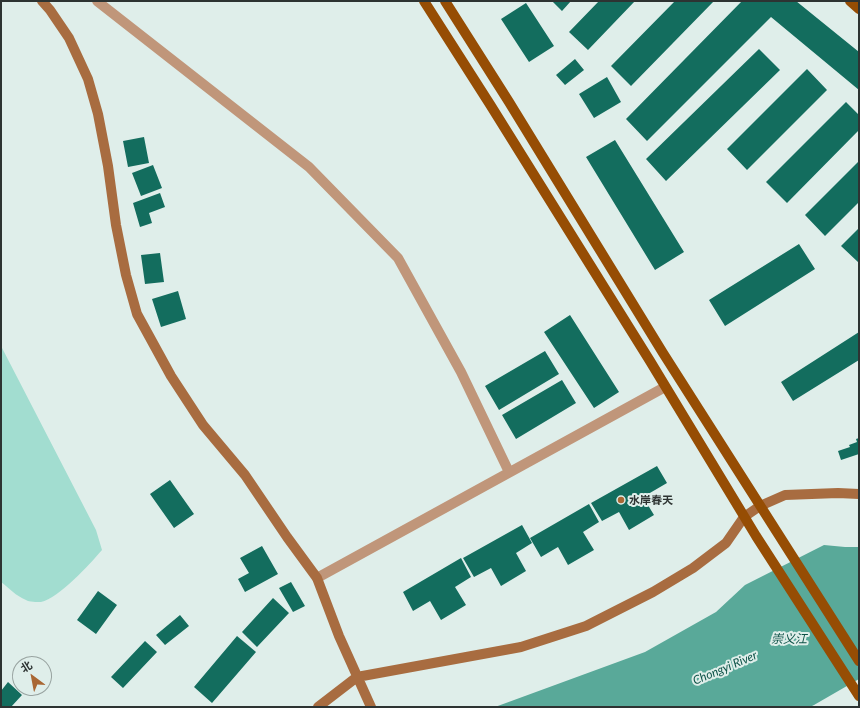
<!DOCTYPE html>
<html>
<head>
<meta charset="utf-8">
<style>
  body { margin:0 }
  #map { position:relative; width:860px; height:708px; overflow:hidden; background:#dfeeea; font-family:Lato,"Noto Sans SC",sans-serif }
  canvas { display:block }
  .frame { position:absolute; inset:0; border:2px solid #2d3332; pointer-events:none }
  .north { position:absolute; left:12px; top:656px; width:40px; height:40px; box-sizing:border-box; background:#dfeeea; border:1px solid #98a3a0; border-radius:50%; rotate:328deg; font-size:11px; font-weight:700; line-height:16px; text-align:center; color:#2d3332 }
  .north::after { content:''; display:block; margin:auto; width:14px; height:18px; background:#a96734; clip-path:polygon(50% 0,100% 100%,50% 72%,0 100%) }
</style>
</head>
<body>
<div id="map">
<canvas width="860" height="708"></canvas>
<div class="frame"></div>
<div class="north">北</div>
</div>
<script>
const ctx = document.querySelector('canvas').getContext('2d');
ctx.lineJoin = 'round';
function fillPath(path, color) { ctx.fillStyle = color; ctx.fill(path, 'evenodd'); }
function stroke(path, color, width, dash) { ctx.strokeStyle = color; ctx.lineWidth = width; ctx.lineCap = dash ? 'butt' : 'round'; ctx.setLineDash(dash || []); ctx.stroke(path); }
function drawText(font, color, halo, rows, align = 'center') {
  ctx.font = font + ' Lato,"Noto Sans SC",sans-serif'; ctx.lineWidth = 4; ctx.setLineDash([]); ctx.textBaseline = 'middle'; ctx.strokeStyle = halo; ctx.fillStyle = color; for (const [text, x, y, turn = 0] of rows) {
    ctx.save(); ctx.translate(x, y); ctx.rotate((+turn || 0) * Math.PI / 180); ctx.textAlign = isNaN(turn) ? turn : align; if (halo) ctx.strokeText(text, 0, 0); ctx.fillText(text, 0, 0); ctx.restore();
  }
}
const green = new Path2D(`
  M1,346L96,530L102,550C90,564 59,598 41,602C37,602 29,602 26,600C16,596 9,588 1,582Z`);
const water = new Path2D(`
  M824,545L845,547H859V679L814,705L810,707H495L645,652L716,612L745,585Z`);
const building = new Path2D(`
  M552,1H571L562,11Z
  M599,1H635L588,50L569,32Z
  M675,1H714L631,86L611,66Z
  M742,1H796L859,52V90L771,17L647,141L626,119Z
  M526,3L554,46L529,62L501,19Z
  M759,49L780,70L666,181L646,159Z
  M575,59L584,70L565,85L556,75Z
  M807,69L827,90L747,170L727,149Z
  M607,77L621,102L594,118L579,94Z
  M846,102L859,115V130L787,203L766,182Z
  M144,137L149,163L128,167L123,141Z
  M615,140L684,252L655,270L586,157Z
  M859,161V202L825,236L805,215Z
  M153,165L162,188L141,196L132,173Z
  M160,193L165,207L149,213L152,223L140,227L133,203Z
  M859,228V263L841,246Z
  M799,244L815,269L725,326L709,300Z
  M160,253L164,282L145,284L141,255Z
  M178,291L186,319L161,327L152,299Z
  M570,315L619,392L594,408L544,332Z
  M859,332V360L793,401L781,382Z
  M545,351L559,374L499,410L485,386Z
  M562,380L576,403L516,439L502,415Z
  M859,438V454L841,460L838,451L850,447L849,445L857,442L856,439Z
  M657,466L667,483L643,497L654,515L629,530L619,512L602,521L591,503Z
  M170,480L194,514L174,528L150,494Z
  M589,504L599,522L583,532L594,550L568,565L558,547L541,557L530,538Z
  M522,525L532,543L516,553L526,571L501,586L491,568L474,577L463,558Z
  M262,546L278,574L245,592L238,579L249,573L240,558Z
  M461,558L471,577L455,587L466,605L441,620L430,601L413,611L403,592Z
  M291,582L305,606L293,612L279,588Z
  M98,591L117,605L96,634L77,620Z
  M273,598L289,613L257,647L242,632Z
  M180,615L189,626L165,645L156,635Z
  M237,636L256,652L212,703L194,687Z
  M145,641L157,652L123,688L111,677Z
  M8,682L22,695L11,707H1V691Z`);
const street = new Path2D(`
  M97,1L309,167L398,258L461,372L509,472
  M317,578L665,387`);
const secondary = new Path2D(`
  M42,1L50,10L69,38L88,79L98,114L108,166L116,225L126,275L137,314L171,376L203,425L245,475L287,537L317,578L339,636L371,707
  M318,707L357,677L521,647L586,626L653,592L693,568L726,543L744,517L760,506L785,495L838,493L859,494`);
const primary = new Path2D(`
  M424,1L491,106L650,361L756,536L859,696
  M445,1L509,102L663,353L859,661
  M850,1L859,9`);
const markers = [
  [621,500,4,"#a96734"]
];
const poiNames = [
  ["水岸春天",629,500]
];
const waterNames = [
  ["崇义江",789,639],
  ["Chongyi River",725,668,-23]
];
fillPath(green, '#a2ddd0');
fillPath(water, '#59a999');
fillPath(building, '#136d5e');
stroke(street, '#c0967a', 10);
stroke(secondary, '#a86c40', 10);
stroke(primary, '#964d04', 10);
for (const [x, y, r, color] of markers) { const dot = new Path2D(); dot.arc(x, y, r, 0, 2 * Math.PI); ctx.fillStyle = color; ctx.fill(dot); stroke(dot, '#dfeeea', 1.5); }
drawText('bold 11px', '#2d3332', '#dfeeea', poiNames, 'left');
drawText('italic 12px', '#0d5247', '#dfeeea', waterNames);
</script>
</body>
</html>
